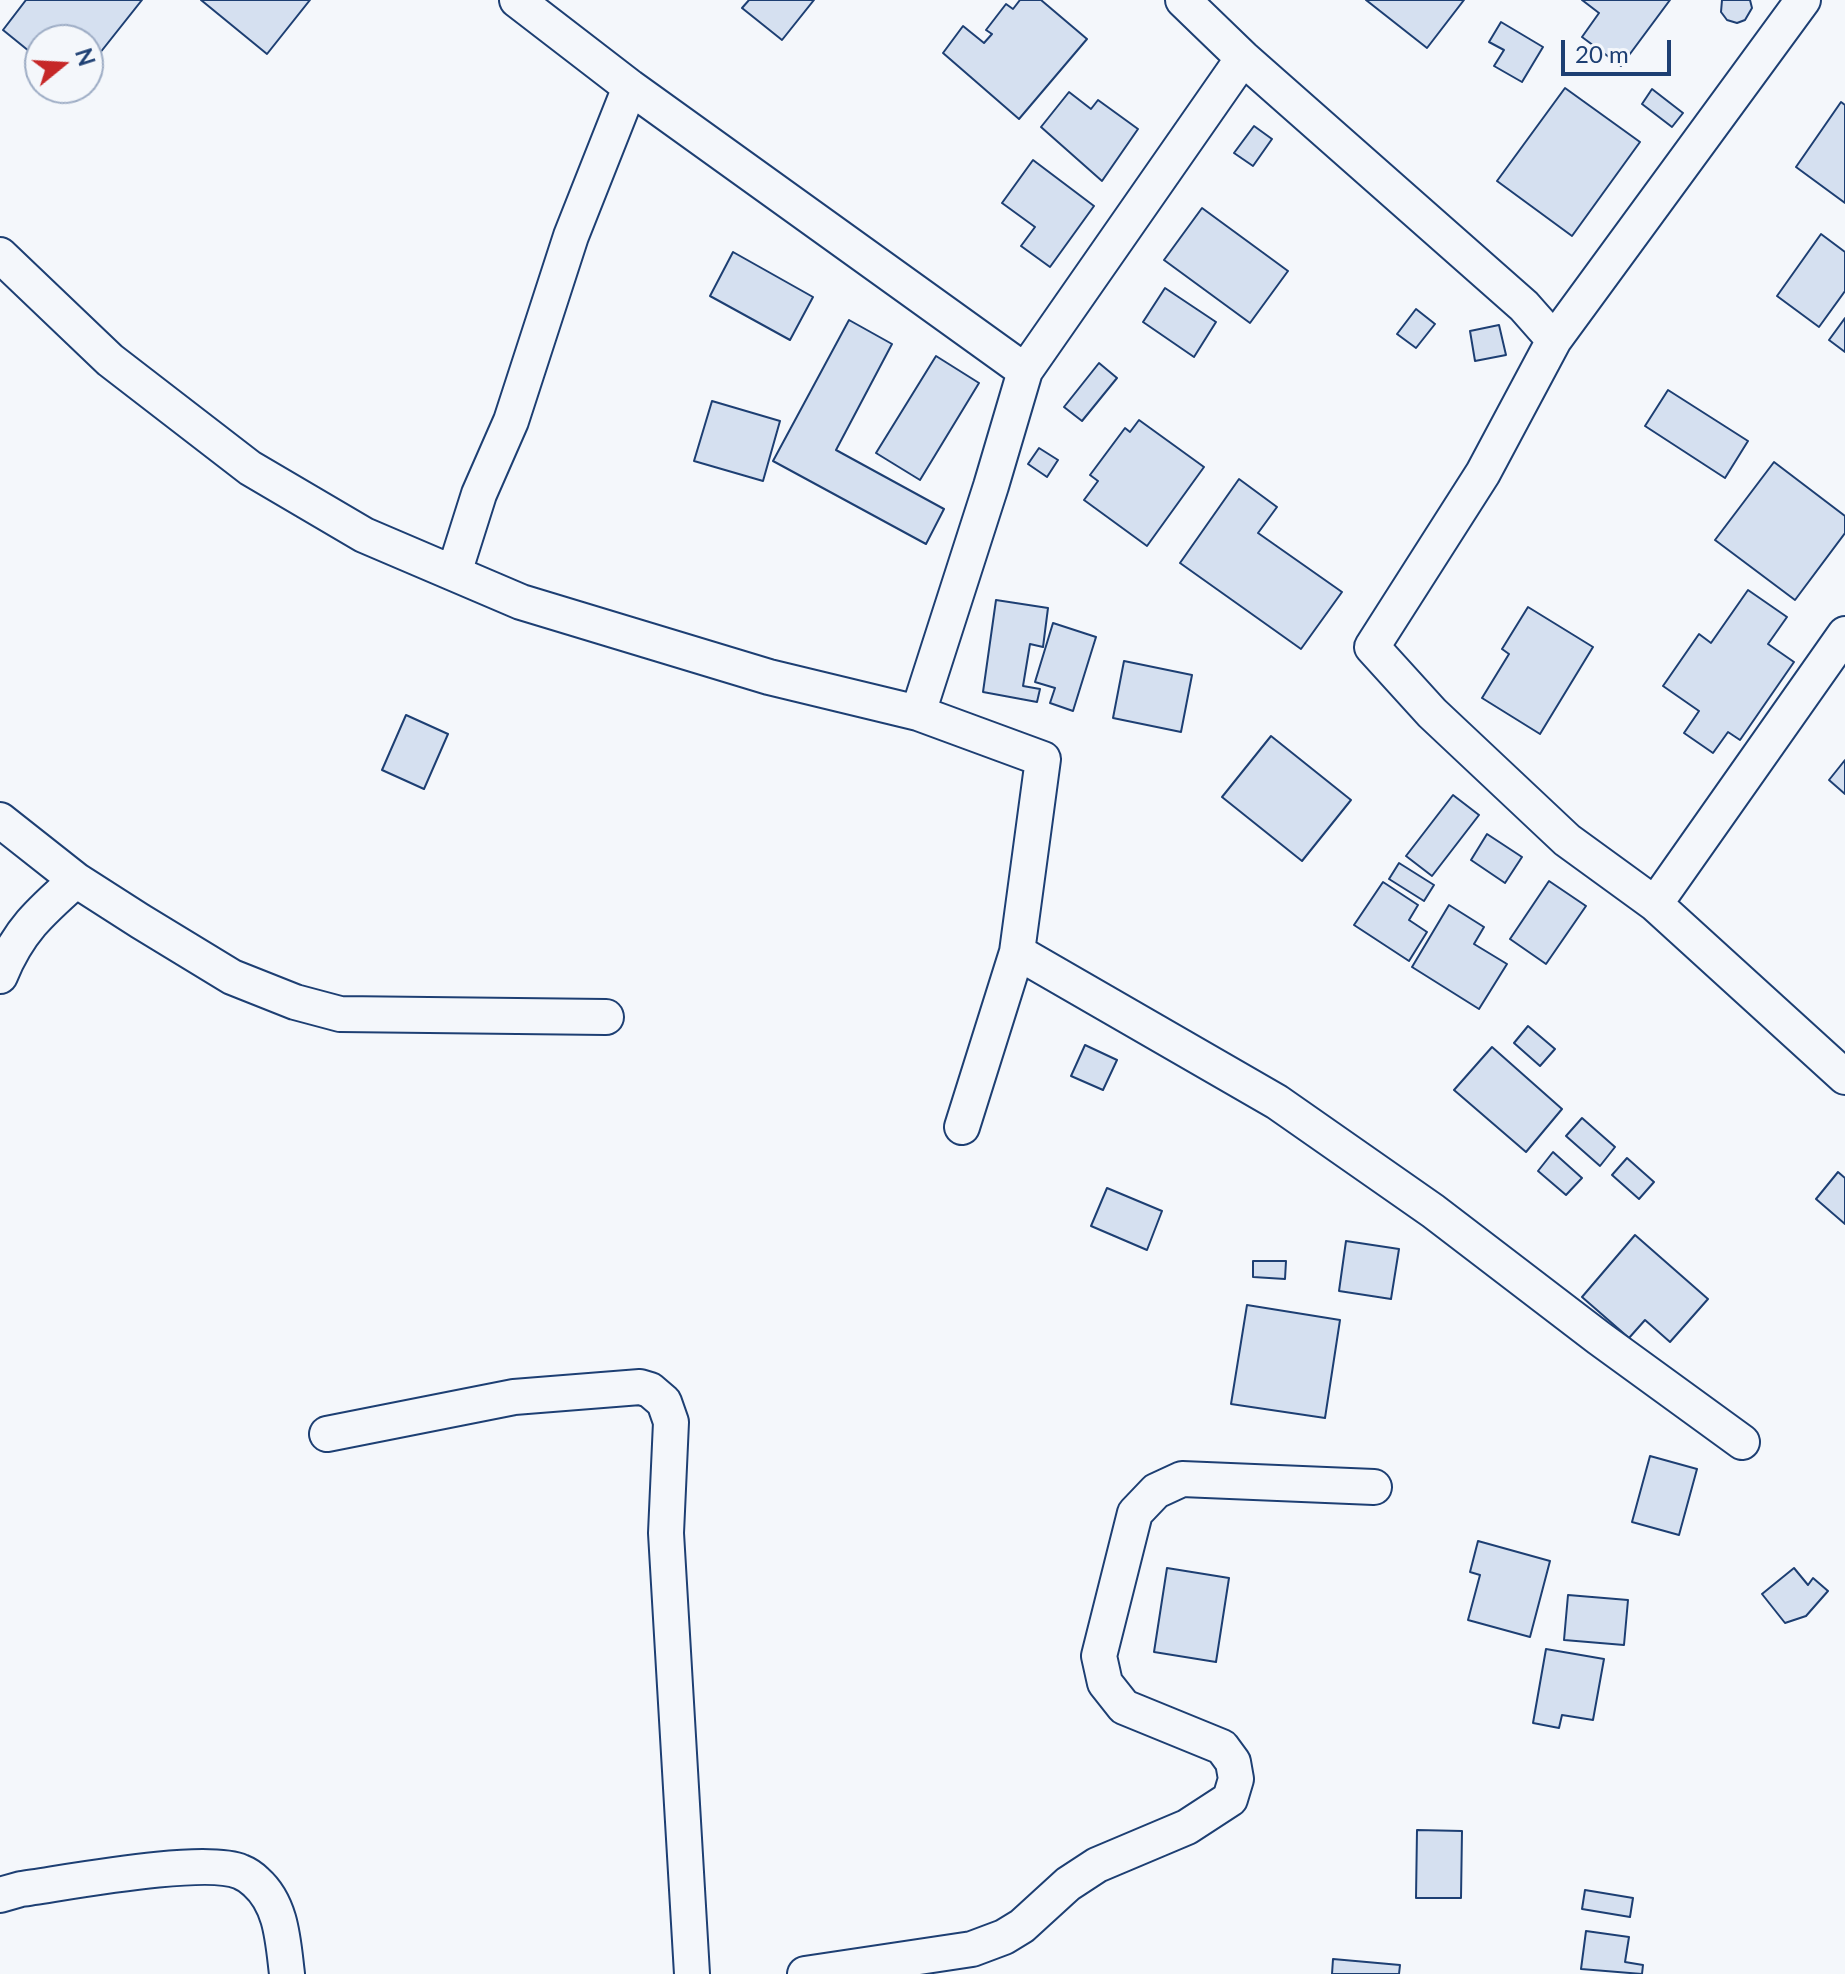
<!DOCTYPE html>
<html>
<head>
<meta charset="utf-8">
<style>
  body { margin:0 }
  #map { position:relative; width:1845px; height:1974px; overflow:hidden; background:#f4f7fb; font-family:Lato,sans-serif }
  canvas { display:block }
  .north { position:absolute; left:24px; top:24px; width:80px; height:80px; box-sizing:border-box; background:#f4f7fb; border:2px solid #9eadc5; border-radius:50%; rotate:72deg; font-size:22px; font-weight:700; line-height:32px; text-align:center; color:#1d3f73 }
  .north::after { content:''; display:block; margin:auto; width:28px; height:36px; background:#c62828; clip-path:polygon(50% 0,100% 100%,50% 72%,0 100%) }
  .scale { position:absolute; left:1561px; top:40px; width:110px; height:36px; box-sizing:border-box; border:4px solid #1d3f73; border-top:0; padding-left:10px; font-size:24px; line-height:28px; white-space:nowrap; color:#1d3f73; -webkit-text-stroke:6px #f4f7fb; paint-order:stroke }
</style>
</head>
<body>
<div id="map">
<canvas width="1845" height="1974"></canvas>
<div class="north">N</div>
<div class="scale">20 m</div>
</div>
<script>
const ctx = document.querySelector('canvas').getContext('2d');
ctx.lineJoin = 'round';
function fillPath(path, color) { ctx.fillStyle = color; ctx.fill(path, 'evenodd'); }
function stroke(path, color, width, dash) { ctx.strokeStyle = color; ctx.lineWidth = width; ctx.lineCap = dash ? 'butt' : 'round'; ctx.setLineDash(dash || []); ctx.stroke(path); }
const building = new Path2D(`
  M26,0H142L88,68V40H40V60L3,30Z
  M201,0H310L267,54Z
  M749,0H814L782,40L742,8Z
  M1020,0H1041L1087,39L1019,119L943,53L963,26L984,43L992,34L986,30L1006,4L1013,9Z
  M1366,0H1464L1427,48Z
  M1582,0H1670L1621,66L1582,37L1599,13Z
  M1722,0H1750L1752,8L1745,20L1737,23L1727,20L1721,12Z
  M1501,22L1543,47L1522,82L1494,66L1504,50L1489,42Z
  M1565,88L1640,142L1572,236L1497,181Z
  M1652,89L1683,113L1672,127L1642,104Z
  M1069,92L1091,109L1098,100L1138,129L1102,181L1041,127Z
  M1841,102L1845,105V203L1796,167Z
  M1254,126L1272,139L1253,166L1234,153Z
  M1033,160L1094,206L1050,267L1021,246L1035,227L1002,203Z
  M1202,208L1288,271L1250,323L1164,260Z
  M1821,234L1845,252V291L1819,327L1777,296Z
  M733,252L813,297L790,340L710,296Z
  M1165,288L1216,322L1194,357L1143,322Z
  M1416,309L1435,324L1416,348L1397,334Z
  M1845,318V352L1829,340Z
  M849,320L892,344L836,450L944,509L926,544L773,461Z
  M1499,325L1506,355L1475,361L1470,331Z
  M936,356L979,383L920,480L876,453Z
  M1099,363L1117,378L1082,421L1064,407Z
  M1668,390L1748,441L1725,478L1645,426Z
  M712,401L780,421L763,481L694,461Z
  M1139,420L1204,467L1147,546L1084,500L1098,481L1090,475L1125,428L1130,432Z
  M1039,448L1058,460L1047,477L1028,464Z
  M1774,462L1845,516V533L1795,600L1715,540Z
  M1239,479L1277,507L1258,533L1342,592L1301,649L1180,563Z
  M1748,590L1787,617L1768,644L1794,662L1740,740L1728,732L1713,753L1684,733L1699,711L1663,686L1699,634L1711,643Z
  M996,600L1048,608L1043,647L1030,644L1023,686L1040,689L1037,702L983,692Z
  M1528,607L1593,647L1540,734L1482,698L1509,654L1502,649Z
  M1053,623L1096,637L1073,711L1050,703L1055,688L1035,682Z
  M1124,661L1192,675L1181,732L1113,718Z
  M406,715L448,734L424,789L382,770Z
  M1271,736L1351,800L1302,861L1222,797Z
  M1845,760V794L1829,780Z
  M1453,795L1479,815L1432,876L1406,856Z
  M1487,834L1522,857L1505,883L1471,860Z
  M1399,863L1434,885L1424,901L1389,879Z
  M1549,881L1586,906L1546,964L1510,939Z
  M1383,882L1418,905L1409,920L1427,932L1409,961L1354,925Z
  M1449,905L1484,927L1474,944L1507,964L1479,1009L1412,967Z
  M1528,1026L1555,1049L1540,1066L1514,1043Z
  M1085,1045L1117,1060L1103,1090L1071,1076Z
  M1492,1047L1562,1109L1526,1152L1454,1090Z
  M1582,1118L1615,1147L1600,1166L1566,1136Z
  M1553,1152L1582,1178L1566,1195L1538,1171Z
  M1627,1158L1654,1182L1639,1199L1612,1175Z
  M1838,1172L1845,1178V1224L1816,1199Z
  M1107,1188L1162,1211L1147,1250L1091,1226Z
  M1635,1235L1708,1299L1670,1342L1645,1320L1629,1338L1582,1297Z
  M1346,1241L1399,1249L1391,1299L1339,1291Z
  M1253,1261H1286L1285,1279L1253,1277Z
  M1247,1305L1340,1320L1325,1418L1231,1404Z
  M1650,1456L1697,1469L1679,1535L1632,1522Z
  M1478,1541L1550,1561L1530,1637L1468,1620L1480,1575L1470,1572Z
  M1167,1568L1229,1578L1216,1662L1154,1652Z
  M1794,1568L1808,1585L1813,1578L1828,1591L1806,1616L1785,1623L1762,1594Z
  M1568,1595L1628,1600L1624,1645L1564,1640Z
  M1546,1649L1604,1659L1593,1720L1562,1715L1559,1728L1533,1723Z
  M1417,1830L1462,1831L1461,1898H1416Z
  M1585,1890L1633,1898L1630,1917L1582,1909Z
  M1586,1931L1629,1937L1625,1962L1643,1965L1642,1974L1581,1969Z
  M1333,1959L1400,1965L1399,1974H1332Z`);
const minor = new Path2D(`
  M517,0L630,87L1025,371
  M1183,0L1243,58L1524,306L1554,340
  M1803,0L1554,340L1483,473L1372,647L1432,713L1567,840L1655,904L1845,1077
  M0,255L110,360L250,468L364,535L521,602L769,677L918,713L1043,759L1017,952L962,1127
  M454,573L479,494L511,421L571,236L630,87
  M918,713L991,486L1025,371L1243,58
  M0,820L76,880L140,921L232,977L295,1002L340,1014L606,1017
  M1655,904L1845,634
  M1017,952L1277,1102L1433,1211L1599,1338L1742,1442
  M0,976C18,931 41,911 76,880
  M327,1434L514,1397L640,1387L650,1390L664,1402L671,1422L666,1533L692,1974
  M0,1895L21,1889C65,1883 205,1856 241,1872C246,1874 253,1879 256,1882C282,1905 283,1942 287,1974
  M805,1974L972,1949L1004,1937L1022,1926L1068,1884L1097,1865L1187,1827L1230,1799L1236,1779L1233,1762L1222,1747L1124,1707L1105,1683L1099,1656L1135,1513L1156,1491L1182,1479L1374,1487`);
fillPath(building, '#d5e0f0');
stroke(building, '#1d3f73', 2);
stroke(minor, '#1d3f73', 38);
stroke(minor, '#f4f7fb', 34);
</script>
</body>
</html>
